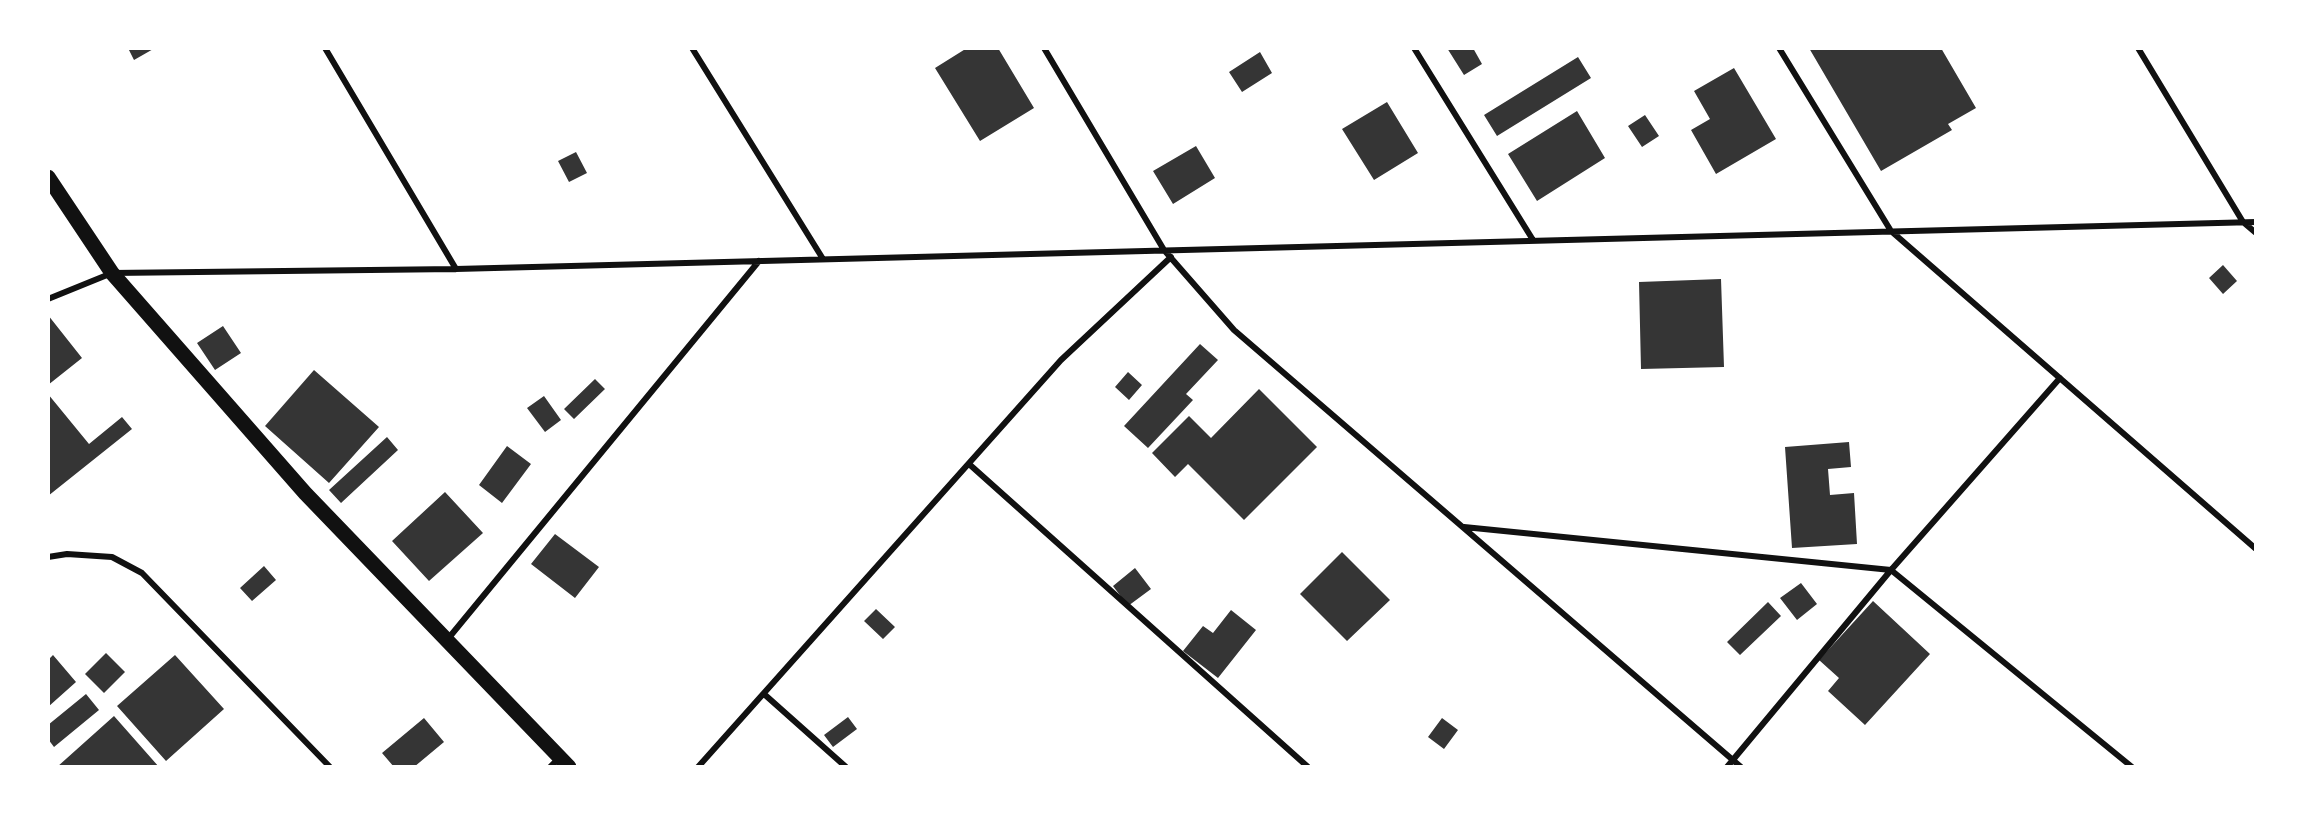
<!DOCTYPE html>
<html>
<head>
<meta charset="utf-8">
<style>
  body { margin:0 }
  #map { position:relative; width:2304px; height:815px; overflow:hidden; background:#fff; font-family:"Asap Condensed",sans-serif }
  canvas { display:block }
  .frame { position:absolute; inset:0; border:50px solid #fff; pointer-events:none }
</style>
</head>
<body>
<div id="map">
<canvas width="2304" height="815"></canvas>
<div class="frame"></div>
</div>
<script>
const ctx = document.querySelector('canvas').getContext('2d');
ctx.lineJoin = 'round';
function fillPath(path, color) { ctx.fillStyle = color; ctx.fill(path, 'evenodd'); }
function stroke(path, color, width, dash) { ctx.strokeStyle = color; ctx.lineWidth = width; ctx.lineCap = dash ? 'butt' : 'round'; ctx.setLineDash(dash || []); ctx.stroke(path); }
const building = new Path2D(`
  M128,48H155L134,60Z
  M967,48H998L1034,108L980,141L935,68Z
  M1447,48H1473L1482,64L1464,75Z
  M1809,48H1941L1976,108L1948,124L1952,130L1881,171Z
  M1260,52L1272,73L1242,92L1229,72Z
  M1578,57L1591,78L1497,136L1484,115Z
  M1734,68L1776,139L1716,174L1691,130L1710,119L1694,91Z
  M1387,102L1418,153L1374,180L1342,129Z
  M1577,111L1605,158L1537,201L1508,154Z
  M1645,115L1659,136L1642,147L1628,126Z
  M1196,146L1215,178L1173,204L1153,171Z
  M576,152L587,173L569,182L558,161Z
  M2223,265L2237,281L2223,294L2209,278Z
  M1721,279L1724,367L1641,369L1639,282Z
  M48,315L82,358L48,385Z
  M223,326L241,353L215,370L197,343Z
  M1200,344L1218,360L1186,394L1193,400L1148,448L1124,426Z
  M314,370L379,427L329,483L265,426Z
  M1128,372L1142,385L1129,400L1115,387Z
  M595,379L605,389L574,419L564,409Z
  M1259,389L1317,447L1244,520L1188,464L1175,477L1152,453L1189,416L1211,438Z
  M48,394L89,444L122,417L132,429L48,496Z
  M544,396L561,420L545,432L527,408Z
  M387,437L398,450L341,503L329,490Z
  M1849,442L1851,467L1828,469L1830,495L1854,493L1857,544L1792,548L1785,447Z
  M507,446L531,464L502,503L479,485Z
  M445,492L483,533L429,581L392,541Z
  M555,534L599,567L575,598L531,564Z
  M1342,552L1390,600L1347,641L1300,594Z
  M264,566L276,580L252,601L240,588Z
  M1135,568L1151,589L1128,606L1113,586Z
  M1801,583L1817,604L1797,620L1780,598Z
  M1873,601L1930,654L1865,725L1828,691L1839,678L1819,660Z
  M1768,602L1781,616L1740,655L1727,642Z
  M876,609L895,627L883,639L864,621Z
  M1231,610L1256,630L1218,678L1183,651L1203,626L1213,633Z
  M106,653L125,672L104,693L85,674Z
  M53,655L76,682L48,707V660Z
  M175,655L224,709L166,761L117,706Z
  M86,694L99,710L54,747L48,739V725Z
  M114,716L159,767H57Z
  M848,717L857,729L833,747L824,735Z
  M424,718L444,742L414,767H394L382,753Z
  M1442,718L1458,730L1444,749L1428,737Z`);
const minor = new Path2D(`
  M325,48L456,269
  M692,48L823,259
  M1044,48L1164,250L1234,330L1741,767
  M1414,48L1533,240
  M1779,48L1891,231L2256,549
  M2138,48L2243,222L2256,233
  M48,299L112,273L456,269L2256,222
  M969,464L1308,767
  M1464,527L1891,570L2132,767
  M48,557L67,554L112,557L142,573L330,767
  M447,640L759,261
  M764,694L846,767
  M550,767L559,758
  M698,767L1061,360L1171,257
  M1727,767L1891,570L2060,378`);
const primary = new Path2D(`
  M48,177L112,273L305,493L569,767`);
fillPath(building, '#353535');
stroke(minor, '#111', 6);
stroke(primary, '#111', 15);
</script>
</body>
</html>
